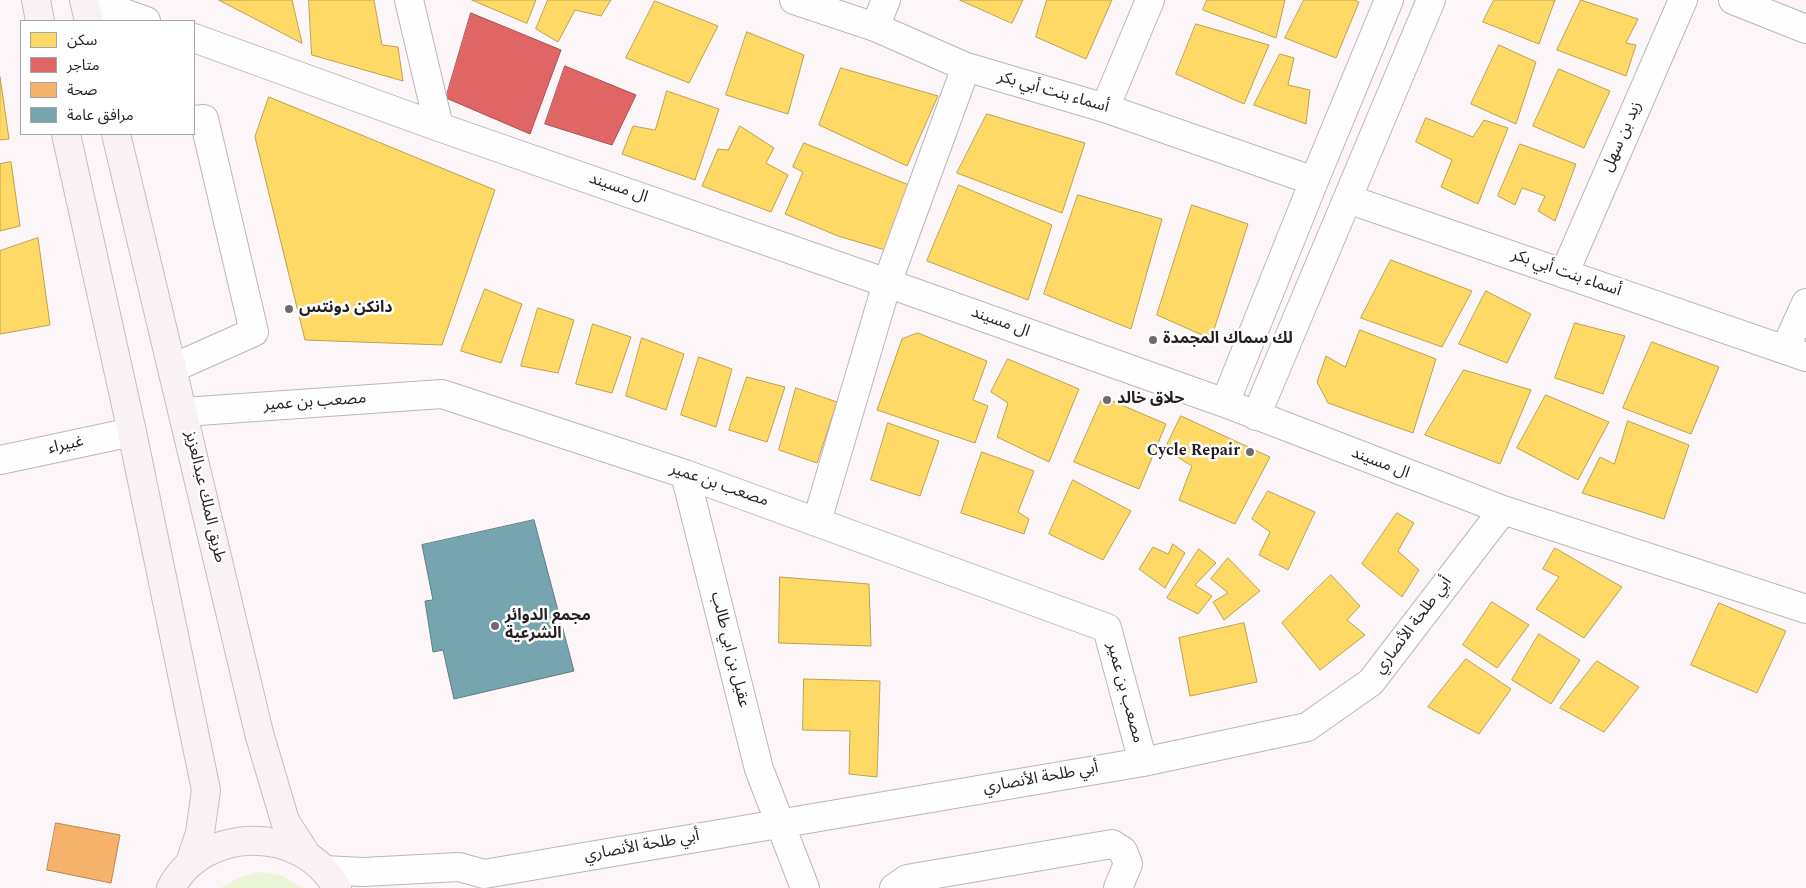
<!DOCTYPE html>
<html>
<head>
<meta charset="utf-8">
<style>
  body { margin:0 }
  #map { position:relative; width:1806px; height:888px; overflow:hidden; background:#fcf6f9; font-family:Spectral,"Noto Sans Arabic",serif }
  canvas { display:block }
  .legend { position:absolute; left:20px; top:20px; width:175px; height:115px; box-sizing:border-box; background:#fff; border:1px solid #a7a5a6; margin:0; padding:6px 9px; list-style:none; font-size:15px; color:#241e20 }
  .legend li { display:flex; align-items:center; gap:10px; height:25px }
  .legend b { width:25px; border:1px solid #a7a5a6 }
</style>
</head>
<body>
<div id="map">
<canvas width="1806" height="888"></canvas>
<ul class="legend">
<li><b style="height:14px;background:#ffd966"></b>سكن</li>
<li><b style="height:14px;background:#e06666"></b>متاجر</li>
<li><b style="height:14px;background:#f6b26b"></b>صحة</li>
<li><b style="height:14px;background:#76a5af"></b>مرافق عامة</li>
</ul>
</div>
<script>
const ctx = document.querySelector('canvas').getContext('2d');
ctx.lineJoin = 'round';
function fillPath(path, color) { ctx.fillStyle = color; ctx.fill(path, 'evenodd'); }
function stroke(path, color, width, dash) { ctx.strokeStyle = color; ctx.lineWidth = width; ctx.lineCap = dash ? 'butt' : 'round'; ctx.setLineDash(dash || []); ctx.stroke(path); }
function drawText(font, color, halo, rows, align = 'center') {
  ctx.font = font + ' Spectral,"Noto Sans Arabic",serif'; ctx.lineWidth = 5; ctx.setLineDash([]); ctx.textBaseline = 'middle'; ctx.strokeStyle = halo; ctx.fillStyle = color; for (const [text, x, y, turn = 0] of rows) {
    ctx.save(); ctx.translate(x, y); ctx.rotate((+turn || 0) * Math.PI / 180); ctx.textAlign = isNaN(turn) ? turn : align; if (halo) ctx.strokeText(text, 0, 0); ctx.fillText(text, 0, 0); ctx.restore();
  }
}
const green = new Path2D(`
  M260,872L281,875L302,888H221L240,877Z`);
const homes = new Path2D(`
  M219,0H292L302,43Z
  M309,0H374L382,45L398,47L403,81L312,55Z
  M472,0H536L527,23Z
  M548,0H611L601,16L575,10L558,42L536,29Z
  M960,0H1023L1012,23Z
  M1047,0H1112L1086,59L1036,37Z
  M1207,0H1285L1276,38L1203,10Z
  M1304,0H1355L1359,2L1336,58L1285,38Z
  M1494,0H1555L1539,44L1483,22Z
  M1581,0L1638,19L1626,43L1636,45L1626,76L1557,50Z
  M655,1L718,26L689,83L626,58Z
  M1196,24L1269,45L1244,104L1176,74Z
  M747,32L804,55L788,114L726,95Z
  M1499,45L1536,62L1516,124L1471,104Z
  M1280,54L1294,58L1288,85L1310,90L1306,124L1254,105Z
  M841,68L938,96L907,166L819,125Z
  M1559,69L1610,91L1584,148L1533,126Z
  M0,77L9,139L0,140Z
  M667,91L719,109L695,180L622,154L633,126L655,130Z
  M269,97L495,190L442,345L305,340L255,137Z
  M987,114L1085,143L1062,213L957,173Z
  M1426,118L1473,137L1484,120L1508,128L1478,204L1441,187L1452,160L1416,142Z
  M740,126L774,148L766,163L788,175L771,212L702,186L718,149L728,150Z
  M804,143L914,187L885,250L838,236L785,214L803,172L793,167Z
  M1520,144L1576,164L1555,221L1538,211L1545,196L1522,188L1515,205L1498,196Z
  M11,162L20,226L0,231V164Z
  M959,185L1052,225L1028,300L927,261Z
  M1078,195L1162,219L1131,329L1044,294Z
  M1192,205L1248,224L1211,339L1157,315Z
  M38,238L50,325L0,334V251Z
  M1391,260L1472,291L1442,347L1361,318Z
  M485,289L522,304L501,363L461,351Z
  M1486,291L1531,314L1507,363L1459,344Z
  M538,308L574,320L558,373L521,366Z
  M1575,323L1625,336L1603,394L1555,378Z
  M593,324L631,337L612,393L576,384Z
  M1360,330L1436,359L1413,433L1328,403L1317,382L1326,356L1345,367Z
  M918,333L987,361L973,400L988,406L975,443L877,410L902,339Z
  M642,338L684,354L666,410L626,396Z
  M1652,342L1719,367L1691,434L1623,408Z
  M699,357L732,369L716,427L681,415Z
  M1008,359L1079,389L1049,462L997,437L1008,403L991,392Z
  M1464,370L1531,390L1500,464L1425,435Z
  M747,377L785,387L767,442L729,430Z
  M796,388L837,402L817,463L779,450Z
  M1546,395L1609,422L1578,480L1517,448Z
  M1103,397L1166,424L1139,489L1074,462Z
  M1181,416L1270,457L1235,524L1179,500L1192,466L1165,449Z
  M1628,421L1689,445L1664,519L1582,493L1600,457L1614,464Z
  M888,423L939,441L920,496L871,480Z
  M982,452L1034,471L1018,512L1029,519L1024,534L961,513Z
  M1073,480L1131,511L1103,560L1049,534Z
  M1268,491L1315,512L1288,570L1259,555L1270,532L1252,519Z
  M1397,513L1414,523L1398,551L1419,570L1402,597L1362,564Z
  M1173,544L1185,553L1165,588L1139,569L1153,547L1168,554Z
  M1555,548L1622,587L1584,638L1536,609L1559,577L1543,569Z
  M1199,549L1216,563L1195,585L1212,596L1198,614L1167,598Z
  M1228,558L1260,591L1224,620L1213,602L1228,593L1211,579Z
  M1331,575L1360,606L1347,620L1365,635L1320,670L1282,623Z
  M780,577L869,584L871,646L779,643Z
  M1492,602L1529,625L1497,668L1463,645Z
  M1719,603L1786,631L1757,693L1691,665Z
  M1244,623L1257,682L1190,696L1179,638Z
  M1539,634L1580,660L1551,704L1512,680Z
  M1466,659L1511,689L1479,734L1428,707Z
  M1597,661L1639,687L1604,732L1560,708Z
  M804,679L880,681L877,777L849,774L850,731L803,730Z`);
const shops = new Path2D(`
  M471,13L561,50L530,134L446,98Z
  M565,66L636,95L612,145L545,124Z`);
const health = new Path2D(`
  M56,823L120,835L111,883L47,870Z`);
const public = new Path2D(`
  M534,520L574,671L454,699L443,650L433,652L425,601L433,600L422,545Z`);
const minor = new Path2D(`
  M87,0L146,21
  M409,0L439,127
  M794,0L875,27L966,67L1105,108L1314,181
  M1733,0L1806,29
  M875,27L886,0
  M194,38L439,127L887,283L1225,403L1503,510L1806,609
  M1105,108L1150,0
  M1348,199L1806,357
  M1564,274L1683,0
  M1785,349L1806,303
  M173,368L254,332L204,119L194,120
  M1225,403L1314,181L1389,0
  M184,412L442,394L685,474L1107,628L1143,762
  M1256,416L1431,0
  M0,460L132,432
  M685,474L759,769L805,888
  M817,521L887,283L966,67
  M324,870L363,872L459,867L484,874L1143,762L1307,727L1371,682L1503,510
  M894,888L907,879L1112,844L1123,851L1128,864L1118,888`);
const major = new Path2D(`
  M36,0L40,21
  M84,0L89,21
  M66,134L132,432L206,790L200,833L190,863
  M116,134L259,733L285,821L306,854
  M171,888C204,825 303,825 337,888`);
const markers = [
  [289,309,5,"#706a6c"],
  [1153,340,5,"#706a6c"],
  [1107,400,5,"#706a6c"],
  [1250,452,5,"#706a6c"],
  [495,626,5,"#706a6c"]
];
const streetNames = [
  ["أسماء بنت أبي بكر",1053,93,16],
  ["زيد بن سهل",1623,137,-66],
  ["ال مسيند",618,189,19],
  ["أسماء بنت أبي بكر",1566,274,19],
  ["ال مسيند",1000,323,20],
  ["مصعب بن عمير",315,403,-4],
  ["غبيراء",66,446,-12],
  ["ال مسيند",1380,464,21],
  ["مصعب بن عمير",719,486,19],
  ["طريق الملك عبدالعزيز",204,497,77],
  ["أبي طلحة الأنصاري",1414,626,-53],
  ["عقيل بن ابي طالب",729,650,76],
  ["مصعب بن عمير",1124,693,75],
  ["أبي طلحة الأنصاري",1041,779,-10],
  ["أبي طلحة الأنصاري",642,847,-10]
];
const poiNames = [
  ["دانكن دونتس",299,309],
  ["لك سماك المجمدة",1163,340],
  ["حلاق خالد",1117,400],
  ["Cycle Repair",1240,452,"right"],
  ["مجمع الدوائر",505,617],
  ["الشرعية",505,635]
];
fillPath(green, '#eaf4d6');
fillPath(homes, '#ffd966');
stroke(homes, '#bda151', 1);
fillPath(shops, '#e06666');
stroke(shops, '#a85051', 1);
fillPath(health, '#f6b26b');
stroke(health, '#b78654', 1);
fillPath(public, '#76a5af');
stroke(public, '#5d7c84', 1);
stroke(minor, '#bcb6b9', 30);
stroke(major, '#c7bbc0', 30);
stroke(minor, '#fffefe', 28);
stroke(major, '#f8f2f5', 28);
for (const [x, y, r, color] of markers) { const dot = new Path2D(); dot.arc(x, y, r, 0, 2 * Math.PI); ctx.fillStyle = color; ctx.fill(dot); stroke(dot, '#fff', 2); }
drawText('16px', '#241e20', '#fff', streetNames);
drawText('bold 16px', '#241e20', '#fff', poiNames, 'left');
</script>
</body>
</html>
